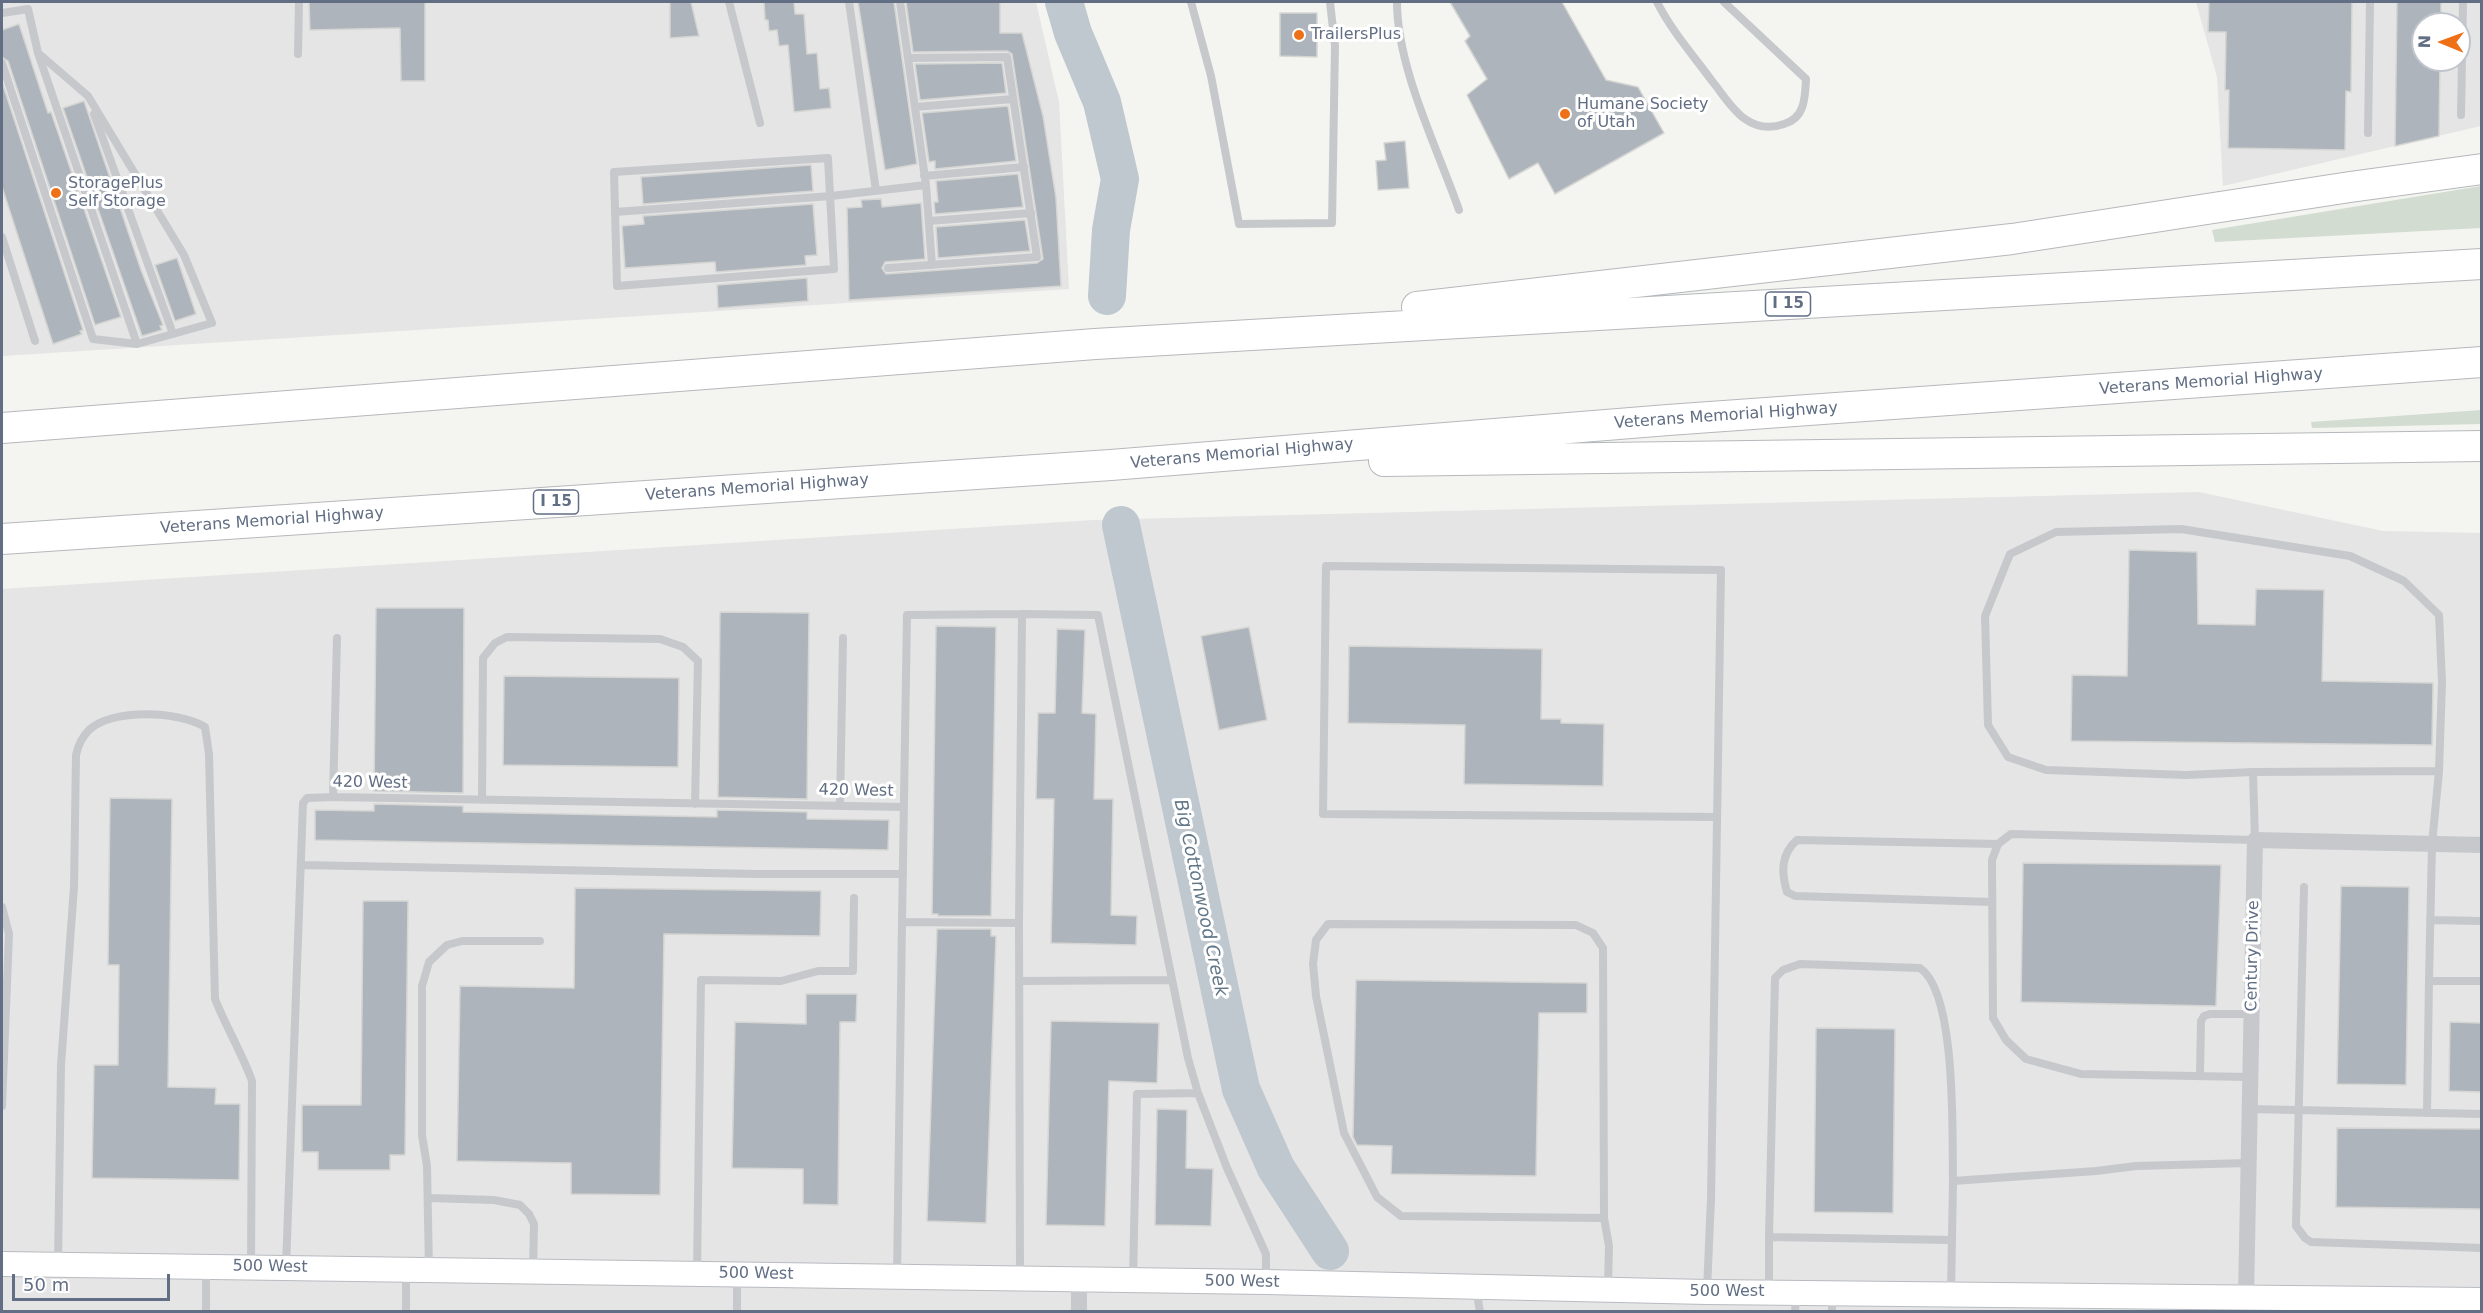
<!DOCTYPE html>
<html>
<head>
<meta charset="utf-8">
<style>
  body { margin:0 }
  #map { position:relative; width:2483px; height:1313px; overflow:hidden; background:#f4f5f0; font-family:"DejaVu Sans",sans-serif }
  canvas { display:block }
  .frame { position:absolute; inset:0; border:3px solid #616e83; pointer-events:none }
  .north { position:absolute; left:2411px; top:12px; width:60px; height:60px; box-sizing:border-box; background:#fff; border:2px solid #c0c5cd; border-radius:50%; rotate:271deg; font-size:16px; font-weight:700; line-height:24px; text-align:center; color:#616e83 }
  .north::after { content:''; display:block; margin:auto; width:21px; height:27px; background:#ee7017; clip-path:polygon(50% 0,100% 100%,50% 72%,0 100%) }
  .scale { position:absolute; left:12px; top:1274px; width:158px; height:27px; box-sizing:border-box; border:3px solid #616e83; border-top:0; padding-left:8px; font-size:18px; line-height:21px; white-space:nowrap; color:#616e83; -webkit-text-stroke:4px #fff; paint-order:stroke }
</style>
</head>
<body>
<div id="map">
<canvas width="2483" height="1313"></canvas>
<div class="frame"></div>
<div class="north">N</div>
<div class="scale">50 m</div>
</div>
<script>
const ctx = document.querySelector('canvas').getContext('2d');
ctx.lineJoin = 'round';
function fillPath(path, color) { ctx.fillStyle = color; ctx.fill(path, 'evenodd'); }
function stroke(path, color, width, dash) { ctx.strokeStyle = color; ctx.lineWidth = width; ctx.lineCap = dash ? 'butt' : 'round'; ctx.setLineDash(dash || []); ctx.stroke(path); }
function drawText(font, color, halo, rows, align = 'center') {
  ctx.font = font + ' "DejaVu Sans",sans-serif'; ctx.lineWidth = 6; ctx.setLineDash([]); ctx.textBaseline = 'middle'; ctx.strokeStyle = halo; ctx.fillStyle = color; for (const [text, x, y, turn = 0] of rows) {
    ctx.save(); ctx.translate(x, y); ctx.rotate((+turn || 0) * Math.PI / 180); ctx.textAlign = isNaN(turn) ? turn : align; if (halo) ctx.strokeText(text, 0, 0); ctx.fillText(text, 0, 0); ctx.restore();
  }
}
const built = new Path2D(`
  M2,2H1036L1059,102L1069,289L2,356Z
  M2196,2H2481V126L2223,186L2217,77ZM2423,24H2459V60H2423Z
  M2199,492L2383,531L2481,533V1311L2,1312V589L1094,520Z`);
const green = new Path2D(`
  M2481,186V228L2215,242L2212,230Z
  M2481,410V424L2312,428L2311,422Z`);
const river = new Path2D(`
  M1064,2L1073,33L1102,102L1120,179L1111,230L1107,296
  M1121,525L1241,1089L1276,1168L1330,1251`);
const building = new Path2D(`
  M309,2H425V81H401L400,28L310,30Z
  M670,2H691L699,36L670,38Z
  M764,2H794L795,14H804L807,54L817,53L820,89L829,88L831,108L794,112L788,45L779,46L777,30L769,31L768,20H765Z
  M858,2H894L917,164L885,170Z
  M906,2H1000V33H1022L1043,116L1056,198L1061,286L849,300L847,208L862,207L861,200L881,199L882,207L921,203L925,259L885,262L882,268L886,274L1037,263L1043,259L1012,54L1007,51L913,52Z
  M1450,2H1562L1606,80L1638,87L1664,133L1555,194L1538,163L1509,179L1467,95L1487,79L1465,41L1470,36Z
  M2209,2H2352L2351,92L2346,91L2345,150L2228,148L2229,90H2225L2226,32H2208Z
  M2397,2H2441V24H2423V60H2440L2439,136L2395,146Z
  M1280,13H1317V57L1280,56Z
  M19,24L48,113L51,112L121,317L95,325L8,61L2,57V30Z
  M1002,63L1006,93L920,100L915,64Z
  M2,82L83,330L80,331L82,334L53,344L2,187Z
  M84,101L141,270L163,325L160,326L162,330L142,336L63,108Z
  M1008,106L1016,161L935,169V161L929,162L922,113Z
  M1405,141L1409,188L1378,190L1376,161L1386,160L1384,143Z
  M811,165L813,191L643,204L641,177Z
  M1018,174L1023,207L935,214L934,202H938L936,181Z
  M813,204L817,255L805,256L806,265L716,272L715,262L625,268L622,226L644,224L643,216Z
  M1025,220L1030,251L938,258L936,227Z
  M177,258L196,314L175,321L155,265Z
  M807,278L808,301L718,308L717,285Z
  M2129,550L2197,552L2198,624L2255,625L2256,589L2324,590L2322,681L2433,683L2432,745L2071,741L2072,675L2127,676Z
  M376,608H464L463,793L374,791Z
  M720,612L809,613L807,799L718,797Z
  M936,626L996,627L991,916H938V914H932Z
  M1249,627L1267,720L1219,730L1201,636Z
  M1057,629L1085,630L1082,713L1096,714L1094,799H1113L1111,915L1137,916L1136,945L1051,943L1054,799H1036L1038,713H1055Z
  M1349,646L1542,649L1541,719H1561V723L1604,724L1603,786L1464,784L1465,725L1348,723Z
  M504,676L679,678L678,767L503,765Z
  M110,798L172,799L168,1087L216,1088L215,1104H240L239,1180L92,1178L94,1065H118L119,965H108Z
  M374,804L463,806V812L717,817V810L807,812V819L889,820L888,850L315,840V810L374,811Z
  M2023,863L2221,865L2216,1006L2021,1002Z
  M2341,886L2409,887L2406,1085L2337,1084Z
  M575,888L821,891L820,936L664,934L660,1195L571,1194V1163L457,1161L460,986L574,988Z
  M363,901H408L405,1155H390V1170H318V1152H302V1105H361Z
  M937,929H991V936H996L986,1223L927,1221Z
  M1356,980L1587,983V1013H1539L1536,1176L1391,1174L1392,1146L1357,1145L1353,1137Z
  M806,994H857L856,1022H840L838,1205L803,1204V1169L732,1168L735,1022L806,1024Z
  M1051,1021L1159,1023L1157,1083L1109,1081L1105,1226L1046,1225Z
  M2450,1022L2481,1023V1092L2449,1091Z
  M1816,1028L1895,1029L1893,1213L1814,1212Z
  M1157,1109L1187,1110L1186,1168L1213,1169L1211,1226L1155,1225Z
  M2337,1128L2481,1129V1209L2336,1207Z`);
const lane = new Path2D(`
  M729,2L760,123
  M849,2L876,191
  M1191,2L1211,76L1239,224L1332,223L1335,46L1330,2
  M1397,2C1397,68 1437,147 1459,210
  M1657,2C1671,30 1693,55 1712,81C1722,93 1732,110 1745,119C1758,128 1770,129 1784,124C1805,118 1805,98 1806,79L1724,2
  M2,13L28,9L38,53L137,344L212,323L184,255L88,96L38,53
  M298,54L299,2
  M2,63L93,339L137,344
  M915,107L1013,99
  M94,114L173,334
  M2461,115L2463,2
  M2368,133L2370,2
  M828,158L834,269L617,286L614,172Z
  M924,176L1024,167
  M926,185L932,265
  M615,212L831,196L926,185L900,2
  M929,221L1031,213
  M2,237L35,341
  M888,268L1037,257L1007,57L909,58
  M1022,614L1098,615L1188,1058L1198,1093L1227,1168L1266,1254V1279
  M2439,771L2442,682L2439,615L2404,581L2350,556L2181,529L2056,532L2010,554L1985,616L1988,725L2008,757L2046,770L2186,775L2253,772L2439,771L2432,844L2429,981H2482
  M333,797L337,638
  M482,800L483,658L495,643L507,637L660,639L683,647L698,661L695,804
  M840,806L843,638
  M301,865L758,874H903
  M2304,887L2296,1226L2305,1238L2311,1242L2482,1248
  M1992,902L1795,896L1787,892C1781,872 1781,854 1797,840L1998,844
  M2,907L9,934L2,1106
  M2430,920L2482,921
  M902,922L907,615L1022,614L1019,923
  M1019,981L1171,980
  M2200,1076L2201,1021L2204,1016L2210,1014H2251
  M2250,1077L2081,1074L2026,1059L2006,1040L1993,1018L1992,860L1998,844L2011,834L2255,840L2253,772
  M2249,1109L2482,1114
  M2427,1113L2429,981
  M429,1198L494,1200L520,1205L529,1214L534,1224L533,1271
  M1604,1218L1401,1216L1377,1197L1344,1133L1316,996L1313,964L1316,940L1328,924L1576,925L1593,933L1603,948L1604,1218L1609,1246L1608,1287
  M1769,1237L1775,978L1783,970L1800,964L1920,968C1957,993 1952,1136 1953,1181
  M58,1264L61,1065L74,887L76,755C78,746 82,737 89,730C112,708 179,711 205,727L209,754L215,999C226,1027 242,1053 252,1081L251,1267
  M286,1267L303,803L307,798L333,797L904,807
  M429,1269L427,1166L422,1135V986L429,962L447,945L462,941H540
  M697,1273L701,980L781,981L818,971H853L854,898
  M897,1276L902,922L1019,923L1020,1275
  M1133,1279L1137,1094L1198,1093
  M1476,1288L1480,1312
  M1707,1290L1711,1199L1721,570L1326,566L1323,814L1717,817
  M1769,1291V1237L1952,1240
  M1951,1293L1953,1181L2096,1171L2136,1166L2248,1163
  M206,1312V1270
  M406,1312V1273
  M737,1312V1278
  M1795,1312L1796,1294
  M1832,1312V1294`);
const street = new Path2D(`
  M1079,1280V1312
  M2246,1297L2255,840L2482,845`);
const secondary = new Path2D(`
  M2,1264L1266,1282L1707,1292L2482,1300`);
const highway = new Path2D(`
  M1417,307L2012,239L2350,187L2482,169
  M2,428L1095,344L2482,264
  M1384,461L2482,446
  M2,539L1111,465L1668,420L2482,362`);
const markers = [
  [1299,35,6,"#ee7017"],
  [1565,114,6,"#ee7017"],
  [56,193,6,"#ee7017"]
];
const shields = [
  [1788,304,45],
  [556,502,45]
];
const shieldNames = [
  ["I 15",1788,304],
  ["I 15",556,502]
];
const poiNames = [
  ["TrailersPlus",1311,35],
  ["Humane Society",1577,105],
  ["of Utah",1577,123],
  ["StoragePlus",68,184],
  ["Self Storage",68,202]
];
const streetNames = [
  ["Veterans Memorial Highway",2211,382,-4],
  ["Veterans Memorial Highway",1726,416,-4],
  ["Veterans Memorial Highway",1242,454,-5],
  ["Veterans Memorial Highway",757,488,-4],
  ["Veterans Memorial Highway",272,521,-4],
  ["420 West",370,783,1],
  ["420 West",856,791,1],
  ["Century Drive",2253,956,-89],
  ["500 West",270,1267,1],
  ["500 West",756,1274,1],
  ["500 West",1242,1282,1],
  ["500 West",1727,1292]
];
const waterNames = [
  ["Big Cottonwood Creek",1200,898,78]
];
fillPath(built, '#e4e5e4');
fillPath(green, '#d3dcd1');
stroke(river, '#bfc8cf', 38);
fillPath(building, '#aeb4bb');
stroke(building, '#d5d6d3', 1.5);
stroke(secondary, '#b8bbc0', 26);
stroke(highway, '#b5b8bc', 32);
stroke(lane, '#c6c8cc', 8);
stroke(street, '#c6c8cc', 16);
stroke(secondary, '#fff', 24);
stroke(highway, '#fff', 30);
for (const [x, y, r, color] of markers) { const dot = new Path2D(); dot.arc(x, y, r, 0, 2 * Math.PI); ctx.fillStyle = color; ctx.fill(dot); stroke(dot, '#fff', 2); }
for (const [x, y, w] of shields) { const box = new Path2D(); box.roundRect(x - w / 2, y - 12, w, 24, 4.5); ctx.fillStyle = '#fff'; ctx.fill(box); stroke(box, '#616e83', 1.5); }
drawText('bold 15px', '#616e83', null, shieldNames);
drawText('16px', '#616e83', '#fff', poiNames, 'left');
drawText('16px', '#616e83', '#fff', streetNames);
drawText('italic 18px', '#627788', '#fff', waterNames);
</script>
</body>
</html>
